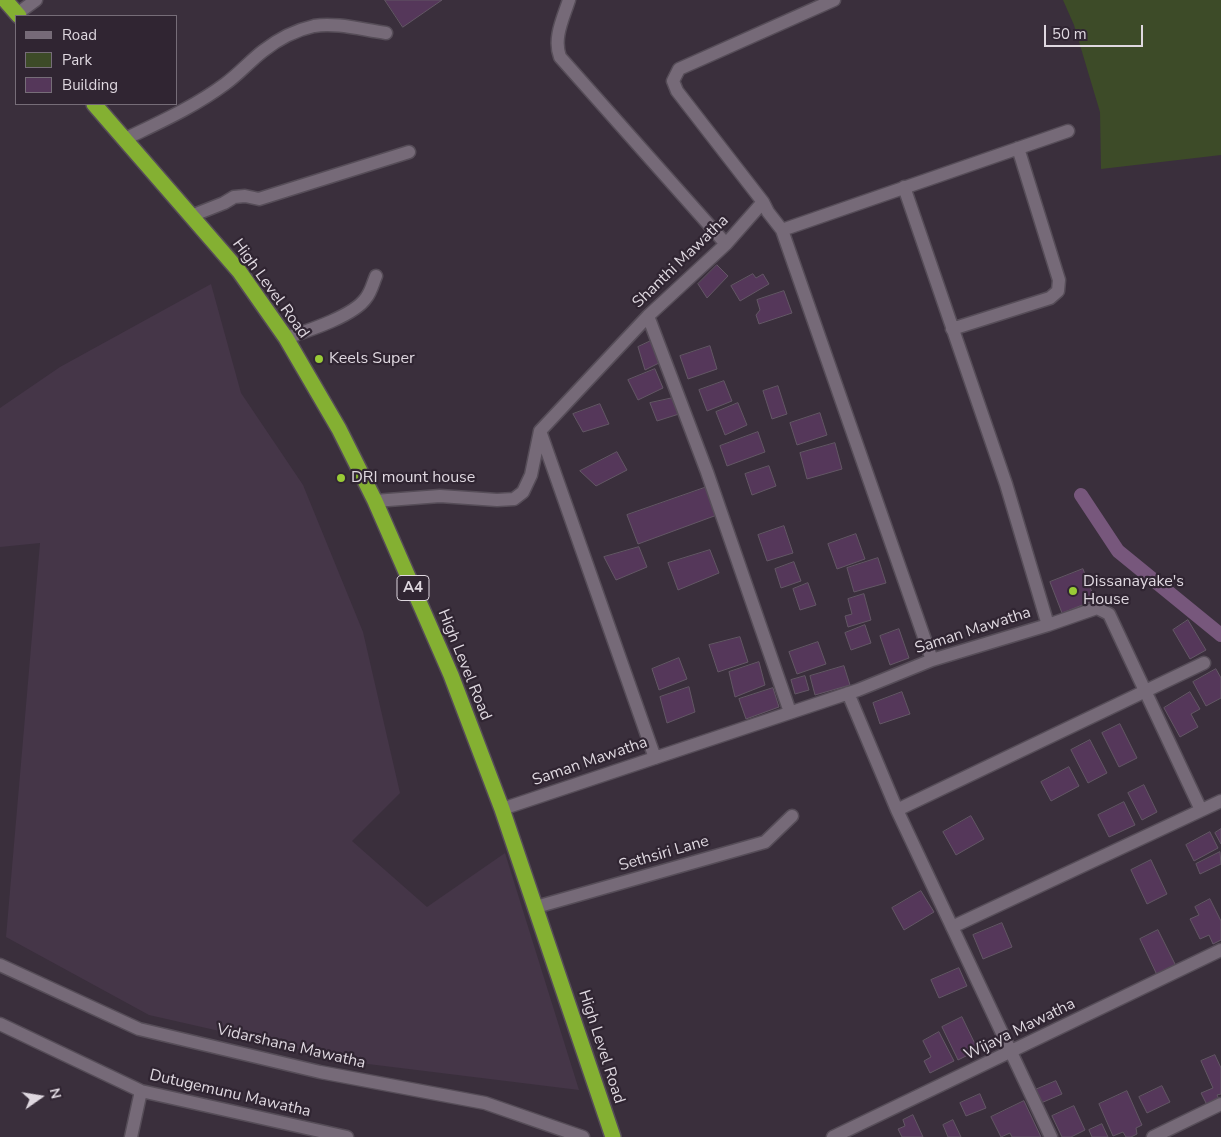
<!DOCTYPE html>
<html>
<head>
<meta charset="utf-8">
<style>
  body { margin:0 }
  #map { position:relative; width:1221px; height:1137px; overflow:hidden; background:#3a2f3c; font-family:"Nunito Sans",sans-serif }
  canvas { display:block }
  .legend { position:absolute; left:15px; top:15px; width:162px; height:90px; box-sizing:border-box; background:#302532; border:1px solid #766d78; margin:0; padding:6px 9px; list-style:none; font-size:15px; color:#dfd8e0 }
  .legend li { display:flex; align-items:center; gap:10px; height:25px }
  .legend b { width:25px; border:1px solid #766d78 }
  .north { position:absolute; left:15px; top:1072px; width:50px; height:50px; -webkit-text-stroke:4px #302532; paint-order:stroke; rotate:77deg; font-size:14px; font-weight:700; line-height:20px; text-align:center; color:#dfd8e0 }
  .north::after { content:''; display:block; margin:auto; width:18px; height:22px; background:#dfd8e0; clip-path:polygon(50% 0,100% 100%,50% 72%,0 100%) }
  .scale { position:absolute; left:1044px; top:25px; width:99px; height:22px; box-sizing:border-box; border:2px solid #dfd8e0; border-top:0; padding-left:6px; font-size:15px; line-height:18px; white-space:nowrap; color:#dfd8e0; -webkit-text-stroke:4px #302532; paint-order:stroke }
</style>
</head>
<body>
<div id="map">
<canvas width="1221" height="1137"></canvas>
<ul class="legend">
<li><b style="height:6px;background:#766a78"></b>Road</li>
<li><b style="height:14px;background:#3d4b28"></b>Park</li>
<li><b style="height:14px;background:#55375a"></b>Building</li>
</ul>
<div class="north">N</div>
<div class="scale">50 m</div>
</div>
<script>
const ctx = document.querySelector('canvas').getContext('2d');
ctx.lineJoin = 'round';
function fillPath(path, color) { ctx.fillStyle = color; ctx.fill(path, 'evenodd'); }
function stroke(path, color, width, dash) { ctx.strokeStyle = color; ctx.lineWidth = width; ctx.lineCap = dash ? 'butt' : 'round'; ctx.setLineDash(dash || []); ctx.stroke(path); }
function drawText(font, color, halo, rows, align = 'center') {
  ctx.font = font + ' "Nunito Sans",sans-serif'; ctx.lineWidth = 4.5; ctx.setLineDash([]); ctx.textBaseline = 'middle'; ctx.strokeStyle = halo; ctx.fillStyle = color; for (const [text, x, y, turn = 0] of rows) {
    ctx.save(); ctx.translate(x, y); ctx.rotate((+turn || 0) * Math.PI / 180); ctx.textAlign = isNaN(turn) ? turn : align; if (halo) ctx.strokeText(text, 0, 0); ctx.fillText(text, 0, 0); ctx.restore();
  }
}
const built = new Path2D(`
  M211,284L241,393L303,485L363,632L400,793L352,841L427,907L505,853L579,1090L360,1063L149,1015L6,937L40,543L0,547V408L60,367Z`);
const green = new Path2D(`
  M1063,0H1221V155L1101,169L1100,112L1074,25Z`);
const canal = new Path2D(`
  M1081,495L1118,551L1221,635`);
const building = new Path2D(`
  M385,0H442L403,27Z
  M717,265L728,276L707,298L698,284Z
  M753,274L756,278L763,274L769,284L740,301L731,286Z
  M784,291L792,313L759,324L756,315L760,310L757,300Z
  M653,340L661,362L645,370L638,347Z
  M710,346L717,369L688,379L680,356Z
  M655,369L663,388L638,400L628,380Z
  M724,381L732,401L707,411L699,390Z
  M778,386L787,414L772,419L763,391Z
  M673,398L679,414L657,421L650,403Z
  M738,403L747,425L725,435L716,412Z
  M600,404L609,424L583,432L573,414Z
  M820,413L827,435L797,445L790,423Z
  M758,432L765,452L727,466L720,446Z
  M835,443L842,469L807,479L800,453Z
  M617,452L627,470L596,486L580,471Z
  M769,466L776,486L752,495L745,474Z
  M707,487L717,515L638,544L627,515Z
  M784,526L793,553L767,561L758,535Z
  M856,534L865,559L837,569L828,544Z
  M639,547L647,567L616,580L604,557Z
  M710,550L719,573L678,590L668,563Z
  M878,558L886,583L854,592L847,568Z
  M794,562L801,581L781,588L775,569Z
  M1083,569L1095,600L1062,613L1050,582Z
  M808,583L816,605L800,610L793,589Z
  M864,594L871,620L848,627L845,616L852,614L848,599Z
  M1188,620L1206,650L1190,659L1173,630Z
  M865,625L871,643L851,650L845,633Z
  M899,629L909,658L890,665L880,636Z
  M740,637L748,662L718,672L709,645Z
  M818,642L826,664L797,674L789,652Z
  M679,658L687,679L659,690L652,669Z
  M759,662L765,685L735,697L729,672Z
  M844,666L850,685L815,695L810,676Z
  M1216,669L1221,678V698L1206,706L1193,682Z
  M805,676L809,690L795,694L791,680Z
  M689,687L695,712L667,723L660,697Z
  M773,688L779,707L746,719L739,699Z
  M902,692L910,714L880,724L873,703Z
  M1190,692L1200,709L1191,714L1198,727L1180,737L1164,708Z
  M1120,724L1137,758L1119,767L1102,733Z
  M1090,740L1107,773L1088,783L1071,750Z
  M1069,767L1079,786L1051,801L1041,782Z
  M1144,785L1157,812L1142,820L1128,793Z
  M1124,802L1135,825L1109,837L1098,815Z
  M971,816L984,839L956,855L943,832Z
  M1221,829V844L1215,833Z
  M1210,832L1218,848L1194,861L1186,845Z
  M1220,852L1221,864L1200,874L1196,864Z
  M1151,860L1167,894L1147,904L1131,870Z
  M921,891L934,912L904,930L892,908Z
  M1210,899L1221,921V940L1213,944L1209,935L1200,939L1190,919L1199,915L1195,907Z
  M1002,923L1012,947L983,959L973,935Z
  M1158,930L1176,966L1157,975L1140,939Z
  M959,968L967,986L939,998L931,980Z
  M962,1017L978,1050L958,1060L942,1027Z
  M939,1032L954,1061L930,1073L924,1061L931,1057L923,1041Z
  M1215,1055L1221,1068V1094L1217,1095L1219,1099L1207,1105L1201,1093L1213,1088L1201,1061Z
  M1056,1081L1062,1094L1041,1103L1035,1090Z
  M1162,1086L1170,1102L1147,1113L1139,1097Z
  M1127,1091L1142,1125L1136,1128L1137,1134L1131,1137H1126L1123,1132L1113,1136L1099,1104Z
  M980,1094L986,1108L966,1116L960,1103Z
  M1024,1101L1041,1137H1012L1010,1133L1001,1137L991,1117Z
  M1074,1106L1085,1130L1071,1137H1062L1052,1116Z
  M913,1115L923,1137H902L898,1129L905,1126L903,1120Z
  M953,1120L961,1137H948L943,1125Z
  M1102,1124L1108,1137H1092L1089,1130Z`);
const minor = new Path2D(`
  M569,0C563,19 553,38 560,57L726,244
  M17,14L36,0
  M125,139C160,122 194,107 225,84C239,74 250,61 263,51C277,40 296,30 314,26C336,22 363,30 386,33
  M763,202L768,212L782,230L932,660
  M191,216L224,203L234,197L245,196L259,199L409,152
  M782,230L1068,131
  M648,316L707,472L790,712
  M952,329L1050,298L1058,291L1059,280L1018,148
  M286,338C307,331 354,316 366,298C371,292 373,283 376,276
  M540,431L655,758
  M375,501L440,496L497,500L514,499L523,492L531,475L540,431L648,316L726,244L763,202L677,91L673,81L679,69L834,0
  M1048,625L1097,608L1109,614L1201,810
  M848,693L897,810L1051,1137
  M502,809L858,690L932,660L1048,625L1006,484L904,187
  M897,810L1204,663
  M536,907L765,842L792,816
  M952,927L1221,801
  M0,965L139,1029L320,1072L485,1103L583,1137
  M0,1024L141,1091L347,1137
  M131,1137L141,1091
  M833,1137L1221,950
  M1153,1137L1221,1104`);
const highway = new Path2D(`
  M5,0L19,16
  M94,104L239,271L286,338L339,429L375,501L451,675L502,809L613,1137`);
const markers = [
  [319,359,5,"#99cb36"],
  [341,478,5,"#99cb36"],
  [1073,591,5,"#99cb36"]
];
const shields = [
  [413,588,32]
];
const shieldNames = [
  ["A4",413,588]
];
const streetNames = [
  ["Shanthi Mawatha",681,262,-44],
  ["High Level Road",270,289,54],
  ["Saman Mawatha",973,631,-18],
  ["High Level Road",464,665,68],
  ["Saman Mawatha",590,762,-19],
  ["Sethsiri Lane",664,854,-16],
  ["Wijaya Mawatha",1020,1030,-26],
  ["Vidarshana Mawatha",291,1047,13],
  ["High Level Road",601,1047,72],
  ["Dutugemunu Mawatha",230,1094,13]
];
const poiNames = [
  ["Keels Super",329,359],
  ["DRI mount house",351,478],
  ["Dissanayake's",1083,582],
  ["House",1083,600]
];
fillPath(built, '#453648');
fillPath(green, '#3d4b28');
stroke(canal, '#77577c', 14);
fillPath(building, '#55375a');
stroke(building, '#635765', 1);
stroke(minor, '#564d58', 15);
stroke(highway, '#564d58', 18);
stroke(minor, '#766a78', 12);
stroke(highway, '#84b032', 15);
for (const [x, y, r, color] of markers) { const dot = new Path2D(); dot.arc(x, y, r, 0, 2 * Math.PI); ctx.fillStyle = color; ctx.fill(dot); stroke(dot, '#302532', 2); }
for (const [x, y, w] of shields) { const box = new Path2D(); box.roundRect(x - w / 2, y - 12.5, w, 25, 4); ctx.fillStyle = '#302532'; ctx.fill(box); stroke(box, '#dfd8e0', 1); }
drawText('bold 15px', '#dfd8e0', null, shieldNames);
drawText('16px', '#dfd8e0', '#302532', streetNames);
drawText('16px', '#dfd8e0', '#302532', poiNames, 'left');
</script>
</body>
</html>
